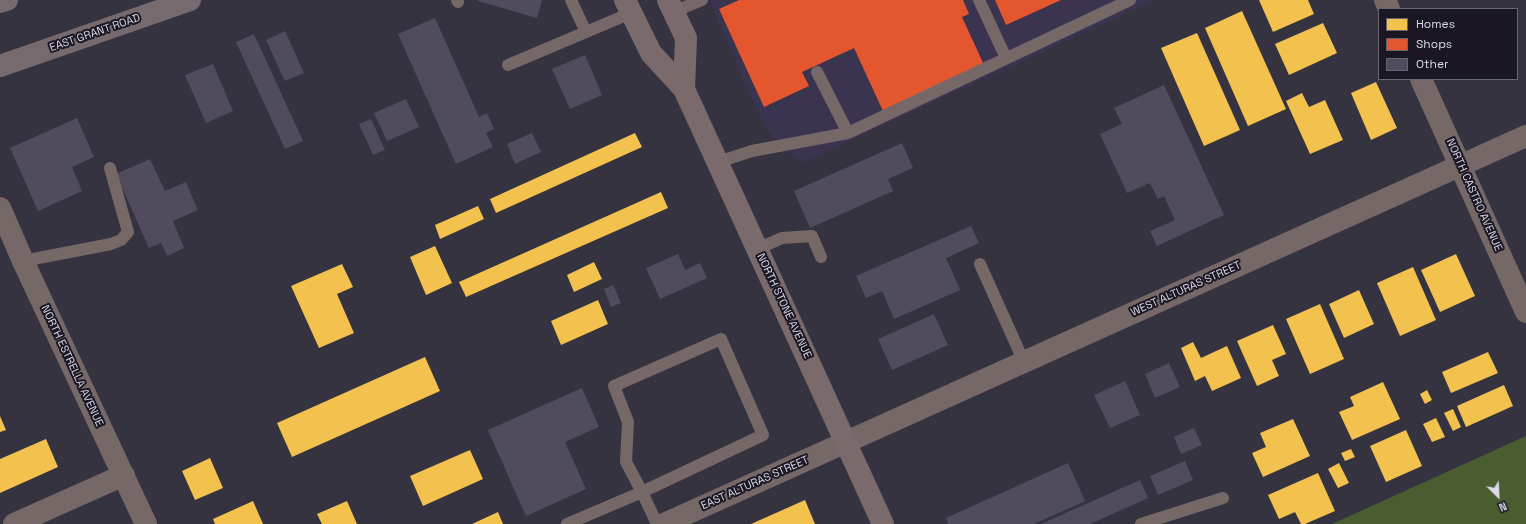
<!DOCTYPE html>
<html>
<head>
<meta charset="utf-8">
<style>
  body { margin:0 }
  #map { position:relative; width:1526px; height:524px; overflow:hidden; background:#363340; font-family:"Space Grotesk",sans-serif }
  canvas { display:block }
  .legend { position:absolute; left:1378px; top:8px; width:140px; height:72px; box-sizing:border-box; background:#1a1722; border:1px solid #686572; margin:0; padding:5px 7px; list-style:none; font-size:12px; color:#dcd9e9 }
  .legend li { display:flex; align-items:center; gap:8px; height:20px }
  .legend b { width:20px; border:1px solid #686572 }
  .north { position:absolute; left:1478px; top:476px; width:40px; height:40px; -webkit-text-stroke:3px #1a1722; paint-order:stroke; rotate:156deg; font-size:11px; font-weight:700; line-height:16px; text-align:center; color:#dcd9e9 }
  .north::after { content:''; display:block; margin:auto; width:14px; height:18px; background:#dcd9e9; clip-path:polygon(50% 0,100% 100%,50% 72%,0 100%) }
</style>
</head>
<body>
<div id="map">
<canvas width="1526" height="524"></canvas>
<ul class="legend">
<li><b style="height:11px;background:#f2c14e"></b>Homes</li>
<li><b style="height:11px;background:#e4572e"></b>Shops</li>
<li><b style="height:11px;background:#514b5e"></b>Other</li>
</ul>
<div class="north">N</div>
</div>
<script>
const ctx = document.querySelector('canvas').getContext('2d');
ctx.lineJoin = 'round';
function fillPath(path, color) { ctx.fillStyle = color; ctx.fill(path, 'evenodd'); }
function stroke(path, color, width, dash) { ctx.strokeStyle = color; ctx.lineWidth = width; ctx.lineCap = dash ? 'butt' : 'round'; ctx.setLineDash(dash || []); ctx.stroke(path); }
function drawText(font, color, halo, rows, align = 'center') {
  ctx.font = font + ' "Space Grotesk",sans-serif'; ctx.lineWidth = 4; ctx.setLineDash([]); ctx.textBaseline = 'middle'; ctx.strokeStyle = halo; ctx.fillStyle = color; for (const [text, x, y, turn = 0] of rows) {
    ctx.save(); ctx.translate(x, y); ctx.rotate((+turn || 0) * Math.PI / 180); ctx.textAlign = isNaN(turn) ? turn : align; if (halo) ctx.strokeText(text, 0, 0); ctx.fillText(text, 0, 0); ctx.restore();
  }
}
const built = new Path2D(`
  M709,0H1155L801,163L765,128Z`);
const green = new Path2D(`
  M1526,436V524H1332Z`);
const homes = new Path2D(`
  M1259,0H1308L1314,14L1273,32Z
  M1242,11L1286,109L1248,126L1205,28Z
  M1323,23L1337,53L1289,75L1275,44Z
  M1197,33L1240,130L1204,146L1161,48Z
  M1376,82L1397,128L1371,140L1351,93Z
  M1302,93L1309,107L1325,100L1343,140L1310,154L1286,101Z
  M635,133L642,147L496,213L490,199Z
  M661,192L668,208L466,297L459,282Z
  M478,206L484,219L440,239L435,225Z
  M435,246L452,283L426,295L410,257Z
  M1456,254L1475,296L1440,312L1421,270Z
  M594,262L602,279L574,292L567,275Z
  M342,264L353,287L337,294L354,333L319,348L291,286Z
  M1413,267L1436,320L1400,336L1377,283Z
  M1359,290L1374,324L1344,338L1329,304Z
  M598,300L608,324L561,345L551,321Z
  M1320,304L1344,359L1310,374L1286,319Z
  M1273,325L1286,354L1272,360L1279,376L1257,386L1237,341Z
  M1193,342L1201,358L1227,346L1241,378L1212,391L1205,376L1195,381L1181,348Z
  M1488,352L1498,373L1451,393L1442,372Z
  M425,357L440,391L292,457L277,423Z
  M1383,382L1400,419L1352,440L1339,412L1354,406L1350,397Z
  M1504,385L1513,406L1466,427L1457,406Z
  M1427,390L1432,400L1425,404L1420,394Z
  M1453,409L1461,427L1453,431L1444,413Z
  M0,416L6,430L0,432Z
  M1436,418L1445,437L1432,442L1423,424Z
  M1293,419L1310,456L1263,477L1252,453L1266,447L1260,433Z
  M1406,430L1422,466L1386,482L1370,446Z
  M46,439L58,467L0,493V459Z
  M1351,449L1355,457L1345,461L1341,453Z
  M470,450L483,479L423,506L410,476Z
  M210,458L223,488L195,500L182,471Z
  M1339,463L1349,483L1338,488L1328,469Z
  M1318,473L1335,511L1305,524H1301L1295,512L1279,519L1268,495Z
  M805,500L815,524H751Z
  M253,501L263,524H215L213,519Z
  M347,501L357,524H322L317,514Z
  M498,512L503,524H472Z`);
const shops = new Path2D(`
  M739,0H963L969,14L962,17L984,65L883,111L854,48L802,72L809,86L764,107L719,9Z
  M995,0H1061L1006,25Z`);
const building = new Path2D(`
  M478,0H542L537,18L478,1Z
  M435,18L479,117L487,113L494,129L486,133L493,147L456,164L398,34Z
  M285,31L304,73L285,81L266,40Z
  M254,34L303,141L285,149L236,42Z
  M585,55L602,95L570,109L552,69Z
  M213,64L233,111L206,123L185,75Z
  M1164,85L1224,215L1157,246L1150,231L1175,220L1164,196L1158,199L1150,183L1127,193L1100,134L1122,124L1114,108Z
  M406,99L419,127L387,141L374,113Z
  M77,118L94,157L72,167L82,191L38,211L10,148Z
  M371,119L385,150L373,155L359,124Z
  M532,133L541,152L515,164L507,144Z
  M902,143L913,168L888,179L893,191L810,228L794,191Z
  M150,159L165,191L186,182L198,210L173,221L184,248L167,256L161,243L149,248L116,174Z
  M971,226L979,243L946,258L960,290L894,319L882,291L866,298L856,276Z
  M678,254L685,270L700,263L707,278L660,299L646,268Z
  M613,285L621,303L611,307L604,289Z
  M934,314L948,345L892,370L878,339Z
  M1169,363L1180,387L1155,398L1145,374Z
  M1125,381L1140,415L1110,428L1094,395Z
  M582,388L599,427L565,442L586,489L526,516L488,430Z
  M1194,428L1202,445L1181,454L1174,437Z
  M1185,461L1193,480L1158,495L1150,476Z
  M1068,463L1085,501L1034,524H948L946,518Z
  M1140,480L1148,498L1090,524H1041Z`);
const service = new Path2D(`
  M457,0L458,2
  M571,0L586,32
  M979,0L1006,58
  M673,12L702,0
  M508,65L631,13
  M817,72L848,133
  M718,162L752,151L848,133L1130,0
  M757,249L782,238L812,236L821,257
  M23,261L111,244L121,240L128,232L110,168
  M980,264L1024,362
  M721,339L763,435L642,492L626,462L628,422L614,386Z
  M567,524L642,492L657,524
  M1141,524L1223,498`);
const minor = new Path2D(`
  M1385,0L1389,9
  M1421,79L1526,312
  M0,208L23,261L146,524
  M14,524L124,475
  M664,524L1526,136`);
const secondary = new Path2D(`
  M625,0L651,53L684,89L883,524
  M668,0L686,38L684,89`);
const primary = new Path2D(`
  M0,2L7,0
  M0,66L190,0`);
const streetNames = [
  ["EAST GRANT ROAD",95,33,-19],
  ["NORTH CASTRO AVENUE",1474,195,66],
  ["WEST ALTURAS STREET",1186,289,-24],
  ["NORTH STONE AVENUE",784,306,65],
  ["NORTH ESTRELLA AVENUE",72,366,65],
  ["EAST ALTURAS STREET",755,483,-24]
];
fillPath(built, '#3b3450');
fillPath(green, '#4a5d30');
fillPath(homes, '#f2c14e');
fillPath(shops, '#e4572e');
fillPath(building, '#514b5e');
stroke(service, '#776868', 12);
stroke(minor, '#776868', 22);
stroke(secondary, '#7a6a6b', 22);
stroke(primary, '#766a6e', 22);
drawText('11px', '#dcd9e9', '#1a1722', streetNames);
</script>
</body>
</html>
